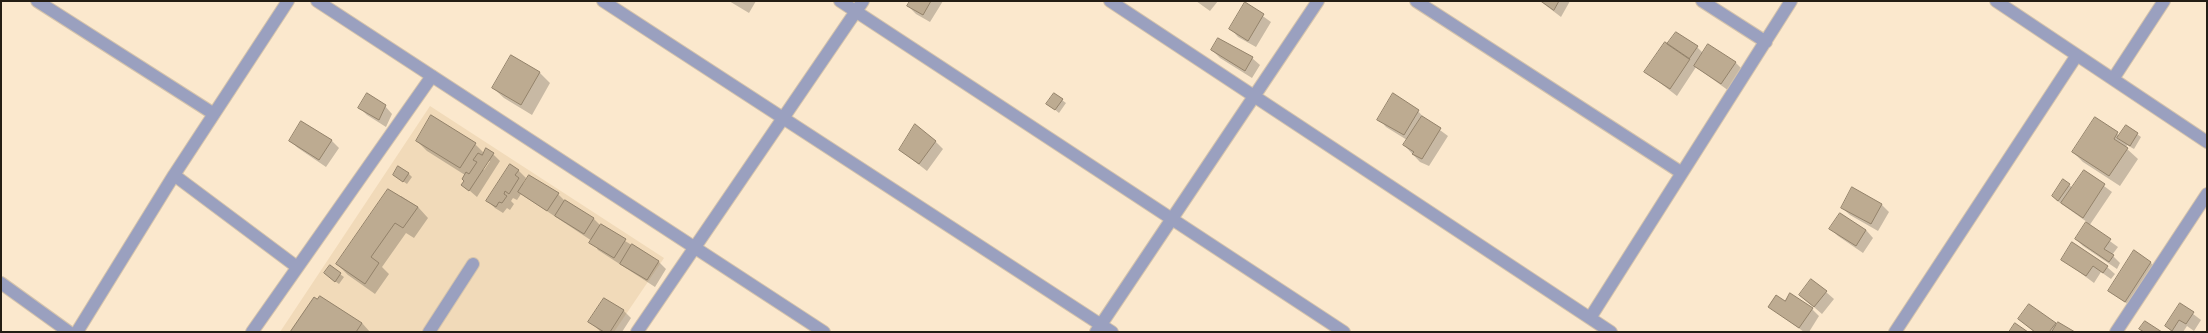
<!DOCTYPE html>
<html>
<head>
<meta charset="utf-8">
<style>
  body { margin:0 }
  #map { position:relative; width:2208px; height:333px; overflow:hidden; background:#fbe8cd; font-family:Helvetica,sans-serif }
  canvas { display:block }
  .frame { position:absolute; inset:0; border:2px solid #241d14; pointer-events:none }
</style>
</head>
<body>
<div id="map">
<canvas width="2208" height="333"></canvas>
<div class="frame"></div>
</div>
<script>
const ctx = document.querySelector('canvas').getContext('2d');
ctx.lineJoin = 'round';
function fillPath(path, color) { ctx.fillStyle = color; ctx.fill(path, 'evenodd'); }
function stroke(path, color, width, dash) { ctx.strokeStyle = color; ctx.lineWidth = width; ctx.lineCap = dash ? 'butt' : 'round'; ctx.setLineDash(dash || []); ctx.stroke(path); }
const built = new Path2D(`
  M430,106L664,258L614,332H280Z`);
const shadow = new Path2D(`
  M729,1H756L749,13Z
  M911,1H943L930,22L916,14L908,6Z
  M1196,1H1218L1210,11Z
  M1540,1H1570L1561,17Z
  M1246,4L1271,22L1256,47L1238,37L1231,29Z
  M1668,45L1697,47L1703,53L1735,62L1743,70L1729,91L1696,67L1677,96L1646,72Z
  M1212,50L1252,58L1260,65L1252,78L1220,58Z
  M512,56L540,73L550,83L532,115L504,98L493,88Z
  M1054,94L1066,103L1059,113L1048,104Z
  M385,106L392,114L386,127L367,115L360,108Z
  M1418,111L1425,119L1448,136L1429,166L1420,162L1404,145L1407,140L1386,127L1379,119Z
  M2095,118L2120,136L2126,126L2141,137L2134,149L2127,145L2126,148L2138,159L2120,186L2083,162L2073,152Z
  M331,140L339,148L326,167L298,148L290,141Z
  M417,141L475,144L484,153L493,154L500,161L477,197L463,185L465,181V175L427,151ZM487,161H490L484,170L482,169Z
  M935,141L943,149L927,171L900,150Z
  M518,170L526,178L523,183L524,184L558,194L565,201L594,219L601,226L659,262L666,269L655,287L598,250L592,241L521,194L517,200L513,198L511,201L514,204L510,210L507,208L503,213L495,208L488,201Z
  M2084,171L2112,192L2089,226L2118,247L2112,255L2120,263L2117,269L2083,246L2076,239L2087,222L2056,200L2069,185L2073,188Z
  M408,173L412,177L407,184L394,175Z
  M401,196L418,207L428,218L414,238L406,233L382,267L389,274L375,294L348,275L337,264Z
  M1882,205L1889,212L1878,231L1850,215L1842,208Z
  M1831,229L1866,230L1873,238L1863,253L1838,236Z
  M2062,259L2107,267L2115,274L2111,279L2101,272L2094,283Z
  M2150,262L2158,270L2133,308L2109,291Z
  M330,267L344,277L339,284L329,277Z
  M1826,292L1834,299L1822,314L1800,295Z
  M604,299L624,311L631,318L622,332H601L590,322Z
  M1786,302L1812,309L1819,316L1809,332H1804L1770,307Z
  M2180,304L2201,320L2194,331L2187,326L2183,332H2172L2166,326Z
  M2019,319L2055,324L2073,332H2034Z
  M362,323L370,332H291Z`);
const building = new Path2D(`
  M910,1H931L923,15L907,6Z
  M1541,1H1559L1554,10Z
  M1245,2L1264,14L1248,41L1229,29Z
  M1676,32L1698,46L1689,59L1667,44Z
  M1218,38L1253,57L1245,71L1211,50Z
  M1665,42L1690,59L1670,89L1644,72Z
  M1708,44L1736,62L1721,84L1694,66Z
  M511,55L540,72L521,105L492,88Z
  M367,93L386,105L379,120L358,108Z
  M1054,93L1063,99L1055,110L1046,104Z
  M1393,93L1419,110L1404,135L1377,120Z
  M431,115L476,143L460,168L416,141Z
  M1422,116L1441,128L1422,159L1412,154L1414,152L1403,145Z
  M2095,117L2118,132L2114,139L2128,148L2109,176L2072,152Z
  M301,121L332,140L319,160L289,141Z
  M915,124L936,141L919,164L899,150Z
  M2126,125L2138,133L2130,146L2117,138Z
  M486,148L494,153L469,191L461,185L464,181L462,179L466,172L469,174L477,162L473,160L478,153L482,155Z
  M510,164L519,170L515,175L519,178L509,194L505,191L504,194L507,196L502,203L499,202L496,207L486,201Z
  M398,166L409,173L403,182L393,175Z
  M2084,170L2105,184L2083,218L2061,203Z
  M529,175L559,193L547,211L518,192Z
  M2063,179L2070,184L2058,201L2052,196Z
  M1852,187L1882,204L1871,224L1841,208Z
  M388,189L418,207L403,228L395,223L371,257L379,263L365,284L336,264Z
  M565,200L594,218L584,234L555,216Z
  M1840,213L1866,230L1856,246L1829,229Z
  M2086,222L2111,239L2104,249L2114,255L2109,262L2075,239Z
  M601,224L626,239L614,258L589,243Z
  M2072,242L2108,266L2103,273L2093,266L2086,276L2061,260Z
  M632,244L659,261L647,280L620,264Z
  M2134,250L2151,262L2125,302L2108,291Z
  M330,265L341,273L335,282L324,273Z
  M1811,279L1827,291L1814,307L1799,295Z
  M1790,293L1813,308L1799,328L1768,307L1776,295L1785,301Z
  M320,296L362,323L356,332H290L314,297L317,299Z
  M604,298L624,310L610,332H604L588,322Z
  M2180,303L2194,312L2186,324L2179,320L2172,331L2165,326Z
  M2029,304L2056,323L2049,332H2035L2018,319Z
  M2145,321L2162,332H2144L2139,329Z
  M2058,322L2075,332H2052Z
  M2015,323L2028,332H2009Z`);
const minor = new Path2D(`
  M37,1L214,114
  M317,1L824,332
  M603,1L1112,332
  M840,1L1344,332
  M1110,1L1611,332
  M1416,1L1682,173
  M1702,1L1766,42
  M1996,1L2207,142
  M2113,79L2164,1
  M174,175L297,267
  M1,283L69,332
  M1590,318L1791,1
  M77,332L174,175L288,1
  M252,332L432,76
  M429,332L473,264
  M637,332L863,1
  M1096,332L1318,1
  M1895,332L2077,55
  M2116,332L2207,194`);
fillPath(built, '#f1dab9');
fillPath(shadow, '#0003');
fillPath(building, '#bdab91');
stroke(building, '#93826a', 1);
stroke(minor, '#d4c3ac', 14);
stroke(minor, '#9aa0bf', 12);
</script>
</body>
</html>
